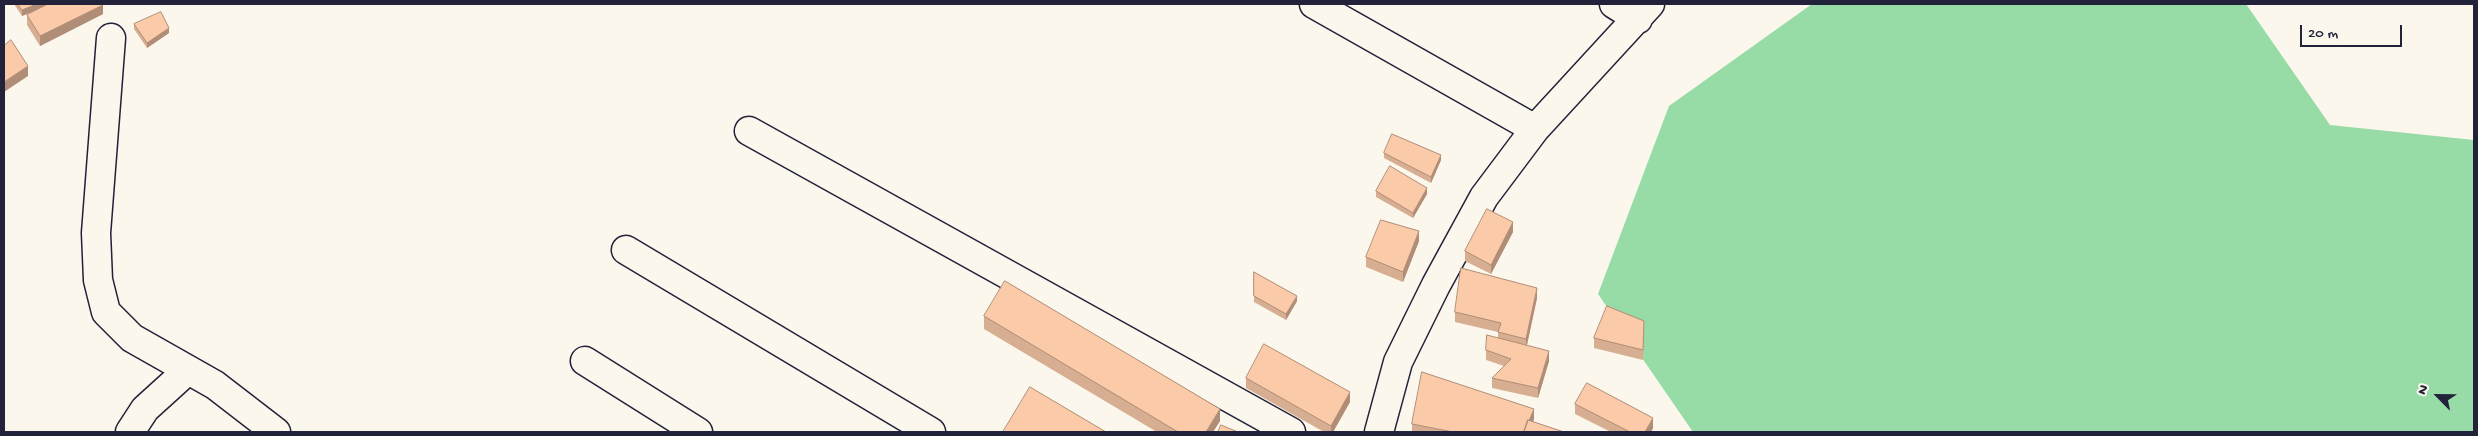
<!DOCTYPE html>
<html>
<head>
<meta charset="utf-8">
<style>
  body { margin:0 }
  #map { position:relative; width:2478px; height:436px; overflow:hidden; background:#fbf7ec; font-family:"Gochi Hand",sans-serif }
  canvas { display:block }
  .frame { position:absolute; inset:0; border:5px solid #22223b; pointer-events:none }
  .north { position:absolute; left:2413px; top:371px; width:50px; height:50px; -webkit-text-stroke:4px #fbf7ec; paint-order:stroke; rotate:293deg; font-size:14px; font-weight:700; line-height:20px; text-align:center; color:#22223b }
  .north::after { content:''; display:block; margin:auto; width:18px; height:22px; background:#22223b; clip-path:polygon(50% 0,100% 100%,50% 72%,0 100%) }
  .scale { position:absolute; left:2300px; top:25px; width:102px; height:22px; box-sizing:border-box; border:2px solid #22223b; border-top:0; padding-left:6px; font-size:15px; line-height:18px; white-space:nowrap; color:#22223b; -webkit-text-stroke:4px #fbf7ec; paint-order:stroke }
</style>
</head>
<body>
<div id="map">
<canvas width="2478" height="436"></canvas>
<div class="frame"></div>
<div class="north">N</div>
<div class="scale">20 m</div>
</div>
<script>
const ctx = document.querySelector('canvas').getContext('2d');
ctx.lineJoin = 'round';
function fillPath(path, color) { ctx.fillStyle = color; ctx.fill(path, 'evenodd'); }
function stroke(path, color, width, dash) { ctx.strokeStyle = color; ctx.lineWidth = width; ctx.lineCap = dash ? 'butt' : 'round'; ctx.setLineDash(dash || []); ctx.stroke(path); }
const green = new Path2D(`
  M1812,4H2246L2330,125L2474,140V432H1693L1598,294L1669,106Z`);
const minor = new Path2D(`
  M1314,4L1535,129
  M1614,4L1638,19
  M111,38L96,233L98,280L106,312L132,338L215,385L276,432
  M749,131L1291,432
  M626,250L931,432
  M585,361L698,432
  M130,432L145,409L188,370
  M1379,432L1398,362L1436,285L1484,197L1535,129L1650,4`);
const wall = new Path2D(`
  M14,4H102L103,14L40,46L27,25V15L40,8L22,16Z
  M134,24L169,33L147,48L134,29Z
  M1384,153L1441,160L1431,183L1384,158Z
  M1376,191L1427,194L1413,218L1376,197Z
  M1513,232L1491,274L1465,261V251Z
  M1419,241L1403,282L1366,267V257Z
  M1254,272L1297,301L1286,320L1254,302Z
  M1537,298L1527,345L1549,361L1538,398L1492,388V378L1504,366L1486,360V350L1498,338V332L1455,322V312Z
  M984,316L1220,421L1213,432H1157L984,329Z
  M1644,321L1643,360L1594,348V338Z
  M1246,378L1350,402L1333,432H1324L1246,388Z
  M1575,404L1653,428L1651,432H1611L1575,414Z
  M1534,419L1533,422L1564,432H1412V424Z`);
const shadedWall = new Path2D(`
  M37,4H50L22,16V10Z
  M103,5V14L40,46V36Z
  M169,28V33L147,48V43Z
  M28,66V76L4,92V82Z
  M1441,155V160L1431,183V177Z
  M1427,188V194L1413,218V213Z
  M1513,222V232L1491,274V265Z
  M1419,231V241L1403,282V272Z
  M1537,288V298L1526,349V339Z
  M1297,296V301L1286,320V314Z
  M1549,351V361L1538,398V388Z
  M1350,392V402L1333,432H1331V426Z
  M1220,409V421L1213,432H1206Z
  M1534,409V419L1529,432H1524Z
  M1653,418V428L1651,432H1645Z`);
const building = new Path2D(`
  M18,4H37L22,10Z
  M48,4H102L103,5L40,36L27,15Z
  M161,12L169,28L147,43L134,24Z
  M11,40L28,66L4,82V46Z
  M1392,134L1441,155L1431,177L1384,153Z
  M1390,166L1427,188L1413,213L1376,191Z
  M1487,209L1513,222L1491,265L1465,251Z
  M1381,220L1419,231L1403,272L1366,257Z
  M1461,268L1537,288L1526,339L1498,332L1501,323L1455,312Z
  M1254,272L1297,296L1286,314L1254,296Z
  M1005,281L1220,409L1206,432H1178L984,316Z
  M1607,306L1644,321L1643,350L1594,338Z
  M1487,335L1549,351L1538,388L1492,378L1511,359L1486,350Z
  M1264,344L1350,392L1331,426L1246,378Z
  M1422,372L1534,409L1529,421L1528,420L1524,432H1453L1412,424Z
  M1587,383L1653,418L1645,432H1630L1575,404Z
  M1030,387L1106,432H1003Z
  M1528,420L1564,432H1524Z
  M1221,425L1238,432H1218Z`);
fillPath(green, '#97dba7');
stroke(minor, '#22223b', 31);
stroke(minor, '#fbf7ec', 28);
fillPath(wall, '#d7ae91');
fillPath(shadedWall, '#af8d76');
fillPath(building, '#facaa9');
stroke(building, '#af8d76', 1);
</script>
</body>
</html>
